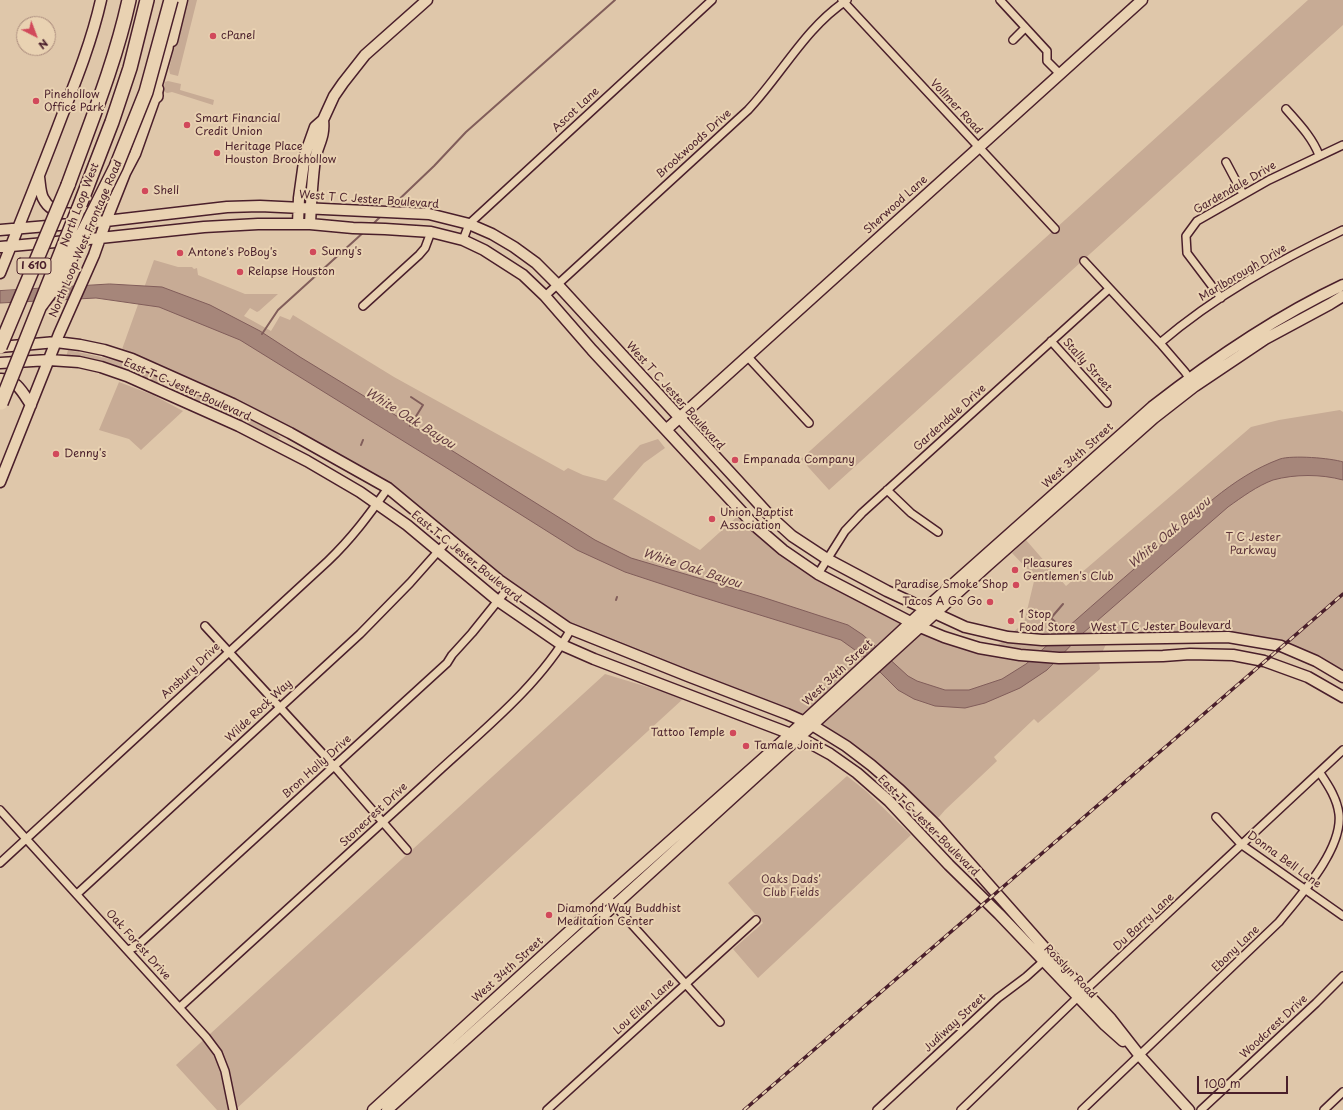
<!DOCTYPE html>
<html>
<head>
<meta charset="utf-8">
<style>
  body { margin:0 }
  #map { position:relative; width:1343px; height:1110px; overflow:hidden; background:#dfc7aa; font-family:"Playpen Sans",sans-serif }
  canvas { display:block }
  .north { position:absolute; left:16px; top:16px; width:40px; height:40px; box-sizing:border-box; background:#e9d2b2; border:1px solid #a98a7c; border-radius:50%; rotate:138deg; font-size:11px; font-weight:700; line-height:16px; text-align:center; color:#4a1f2b }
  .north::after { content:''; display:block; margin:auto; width:14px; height:18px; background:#d1495b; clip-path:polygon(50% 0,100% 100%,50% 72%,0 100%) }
  .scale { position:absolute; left:1197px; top:1076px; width:91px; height:18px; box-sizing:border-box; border:2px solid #4a1f2b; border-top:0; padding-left:5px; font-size:12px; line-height:14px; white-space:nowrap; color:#4a1f2b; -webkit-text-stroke:3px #e9d2b2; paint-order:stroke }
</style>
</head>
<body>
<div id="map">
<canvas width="1343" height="1110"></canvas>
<div class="north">N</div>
<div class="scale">100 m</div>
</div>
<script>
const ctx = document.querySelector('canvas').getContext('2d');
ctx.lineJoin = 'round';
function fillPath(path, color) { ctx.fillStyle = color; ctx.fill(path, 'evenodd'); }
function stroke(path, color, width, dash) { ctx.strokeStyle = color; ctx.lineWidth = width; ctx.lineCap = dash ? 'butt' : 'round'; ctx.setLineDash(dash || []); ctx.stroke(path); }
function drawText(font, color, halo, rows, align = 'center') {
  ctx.font = font + ' "Playpen Sans",sans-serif'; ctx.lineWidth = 4; ctx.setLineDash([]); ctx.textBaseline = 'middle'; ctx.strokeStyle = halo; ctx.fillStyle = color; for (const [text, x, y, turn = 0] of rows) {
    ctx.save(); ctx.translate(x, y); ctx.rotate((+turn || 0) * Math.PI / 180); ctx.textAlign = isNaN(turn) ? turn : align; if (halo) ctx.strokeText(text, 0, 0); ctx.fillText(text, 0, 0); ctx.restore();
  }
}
const green = new Path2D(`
  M186,0H197L178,76L170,74L169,69Z
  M1308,0H1343V25L829,490L801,459Z
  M168,81L181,84L180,90L214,100L213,105L172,92L167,93L163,91L165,82Z
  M154,260L178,267H192L194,269L197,268L198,275L245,294H278L259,311L257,312L250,308L244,316L271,331L280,316L290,320L293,315L394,377L564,471L568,468L583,475L606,481L640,445L658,439L665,448L644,463L613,499L700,550L740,514L758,533L900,622V627L988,653L1024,623L1035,577L1012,553L1026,540L1066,586L1251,427L1279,420L1340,410L1343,412V673L1318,658L1213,633L1111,634L1098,661L1099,662L1100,669L1038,723L1034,719L994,757L997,761L945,810L939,817L935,819L827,729C823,721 809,714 800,715L592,636L541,607L378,480L121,352Z
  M68,350C88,355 157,365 164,385H153L66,357Z
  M119,382L153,395L183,411L141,450L129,439L99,430Z
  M177,388H185L196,393L258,421L273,430L281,438L274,439L182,396L176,390Z
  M605,674L684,698L235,1110H217L176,1065Z
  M847,776L866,791L911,835L758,978L733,949L763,923L728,883Z`);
const water = new Path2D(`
  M110,284L162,287L210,305L260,331L300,357L395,415L595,540L631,558L759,596L848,625L863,635L908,676L917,681L945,690H969L1002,679L1026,664C1069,626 1112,588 1156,550C1194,516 1231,477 1280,459C1292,455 1331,458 1343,462V480C1321,474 1295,474 1273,480C1257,486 1242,497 1228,507L1082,634L1047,670L1020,688L985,703L965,708L935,706L914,699L898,690L866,658L841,640L695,595L625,572L577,550L442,465L240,340L159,307L96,298L0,303V291Z`);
const stream = new Path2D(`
  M390,208L434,166L466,132L615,0
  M371,226L381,216
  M262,334L278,310L365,231
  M410,426L423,405L411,397
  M361,445L363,440
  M616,600L617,597
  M1063,604L1051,618L1065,631`);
const street = new Path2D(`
  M842,0L1055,229
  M1000,0L1047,51V61L1060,74
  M1013,40L1025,28
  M1286,109C1299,124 1312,137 1319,155
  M1226,162L1243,194
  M463,240L469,224L712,0
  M1084,261L1160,343L1185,372L1192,382
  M545,296L748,110C782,74 805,28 847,0
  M1221,298L1187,253L1186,236L1197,221L1269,180L1343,145
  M363,306L419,255L425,248L431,232
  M1051,341L1107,403
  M1160,343C1215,296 1278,261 1343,230
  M747,356L809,423
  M887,490L911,513L938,532
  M818,574L845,531L862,513L1109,289
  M205,626L334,766L407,850
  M0,810L206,1037L218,1053L225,1071L233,1110
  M1216,817L1242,845L1343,916
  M0,863L328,561C352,538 369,515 388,488
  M77,894L360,634L410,583L450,538
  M607,897L720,1022
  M128,950L137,946L447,663L452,655L472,633L509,587
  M180,1007C263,932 346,856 429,780C478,734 538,688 571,629
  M547,1110L756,920
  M877,1110L998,998L1026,977L1047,958
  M961,1110L1078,997L1343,750
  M1082,1110L1279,922C1300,896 1343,849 1339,814C1337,798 1328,785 1320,773
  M1201,1110L1316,1003L1343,976
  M1324,1110L1343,1092`);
const secondary = new Path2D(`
  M172,41L182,0
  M39,177C40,183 40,192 43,198C53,219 80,214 98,210
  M298,224L299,198L305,155L315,127L323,120L334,96L343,83L365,55L427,0
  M310,224C311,202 312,181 315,159C318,144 325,137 323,120
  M0,230L106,221L227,207L260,206L429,214L469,224L492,234L514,247L536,263L557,284L770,516L792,536L827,559L887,591L965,627L1008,637L1042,640L1228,637L1281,646L1316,661L1343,677
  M0,247L100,238L204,227L258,224H310L353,228L385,229L431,232L463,240L484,250L523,275L545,296L592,350L754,525L783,550L818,574L920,627L944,637L979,648L1020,655L1059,658L1163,656L1190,654L1233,655L1264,661L1308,677L1343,697
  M0,273C21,221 42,169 62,116C77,78 92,40 101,0
  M0,347L56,342L80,345L104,350L132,359L233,404L290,433L388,488L499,580L568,628L688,676L787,714L812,725L846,746L871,765L900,790L936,825L1051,955L1111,1019L1140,1056L1189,1110
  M0,363L49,360L79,362L101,367L127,376L239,426L307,461L360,492L407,525L498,601L562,645L594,659L799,737L830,754L857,773L889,801L949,865L999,914L1105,1025L1123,1041
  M0,379C16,378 23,393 31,405
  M667,429L1142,0
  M0,482L59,334L94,255L106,221L125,173L135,154L158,89
  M373,1110L598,905L785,739L925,609L1152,407C1211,361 1275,317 1343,285
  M387,1110L615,905L987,566L1154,418L1195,386L1265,339L1330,304L1343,296`);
const highway = new Path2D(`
  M156,96L155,86L166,48L170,20
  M68,185C90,124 115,64 129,0
  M78,210L112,122L130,68L147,0`);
const rail = new Path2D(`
  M744,1110L1343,594`);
const highwayBridge = new Path2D(`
  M40,306L60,279L116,167L146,92L171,0
  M0,347L68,185
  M1,403L78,210`);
const markers = [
  [213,36,4,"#d1495b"],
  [36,101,4,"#d1495b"],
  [187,125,4,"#d1495b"],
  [217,153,4,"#d1495b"],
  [145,191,4,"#d1495b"],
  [313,252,4,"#d1495b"],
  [180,253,4,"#d1495b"],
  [240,272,4,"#d1495b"],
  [56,454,4,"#d1495b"],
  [735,460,4,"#d1495b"],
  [712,519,4,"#d1495b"],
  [1015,570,4,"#d1495b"],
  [1016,585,4,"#d1495b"],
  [990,602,4,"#d1495b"],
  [1011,621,4,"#d1495b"],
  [733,733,4,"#d1495b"],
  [746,746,4,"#d1495b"],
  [549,915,4,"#d1495b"]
];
const shields = [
  [34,266,34]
];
const shieldNames = [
  ["I 610",34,266]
];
const poiNames = [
  ["cPanel",221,36],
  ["Pinehollow",44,95],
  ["Office Park",44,108],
  ["Smart Financial",195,119],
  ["Credit Union",195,132],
  ["Heritage Place",225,147],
  ["Houston Brookhollow",225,160],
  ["Shell",153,191],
  ["Sunny's",321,252],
  ["Antone's PoBoy's",188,253],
  ["Relapse Houston",248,272],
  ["Denny's",64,454],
  ["Empanada Company",743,460],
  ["Union Baptist",720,513],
  ["Association",720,526],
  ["Pleasures",1023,564],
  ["Gentlemen's Club",1023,577],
  ["Paradise Smoke Shop",1008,585,"right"],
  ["Tacos A Go Go",982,602,"right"],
  ["1 Stop",1019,615],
  ["Food Store",1019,628],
  ["Tattoo Temple",725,733,"right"],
  ["Tamale Joint",754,746],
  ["Diamond Way Buddhist",557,909],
  ["Meditation Center",557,922]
];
const streetNames = [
  ["Vollmer Road",956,107,47],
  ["Ascot Lane",576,110,-43],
  ["Brookwoods Drive",694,144,-42],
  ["Gardendale Drive",1235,188,-30],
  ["West T C Jester Boulevard",369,200,4],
  ["North Loop West",80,205,-69],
  ["Sherwood Lane",896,205,-42],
  ["North Loop West Frontage Road",86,239,-67],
  ["Marlborough Drive",1243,273,-31],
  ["Stally Street",1087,365,48],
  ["East T C Jester Boulevard",187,390,24],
  ["West T C Jester Boulevard",675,396,48],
  ["Gardendale Drive",950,418,-42],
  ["West 34th Street",1078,456,-42],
  ["East T C Jester Boulevard",466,557,39],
  ["West T C Jester Boulevard",1161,627,-1],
  ["Ansbury Drive",191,671,-43],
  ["West 34th Street",838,673,-43],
  ["Wilde Rock Way",259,711,-43],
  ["Bron Holly Drive",317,767,-42],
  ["Stonecrest Drive",374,815,-43],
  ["East T C Jester Boulevard",928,826,45],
  ["Donna Bell Lane",1284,860,36],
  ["Du Barry Lane",1144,922,-43],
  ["Oak Forest Drive",138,945,48],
  ["Ebony Lane",1236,949,-44],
  ["West 34th Street",508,970,-42],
  ["Rosslyn Road",1070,972,46],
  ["Lou Ellen Lane",644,1007,-42],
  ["Judiway Street",955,1023,-43],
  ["Woodcrest Drive",1274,1027,-43]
];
const parkNames = [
  ["T C Jester",1253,538],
  ["Parkway",1253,551],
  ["Oaks Dads'",791,880],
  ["Club Fields",791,893]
];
const waterNames = [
  ["White Oak Bayou",410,419,32],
  ["White Oak Bayou",1170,533,-40],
  ["White Oak Bayou",692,569,18]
];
fillPath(green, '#c7ab95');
fillPath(water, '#a6867a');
stroke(water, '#815d5a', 1);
stroke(stream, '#815d5a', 2);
stroke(street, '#4a1f2b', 10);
stroke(secondary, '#4a1f2b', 13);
stroke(highway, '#4a1f2b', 16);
stroke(street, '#e9d2b2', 7);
stroke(secondary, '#e9d2b2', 10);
stroke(highway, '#e9d2b2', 13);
stroke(rail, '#4a1f2b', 3.5);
stroke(rail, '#e9d2b2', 2, [6]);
stroke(highwayBridge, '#4a1f2b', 16, []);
stroke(highwayBridge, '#e9d2b2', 13);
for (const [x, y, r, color] of markers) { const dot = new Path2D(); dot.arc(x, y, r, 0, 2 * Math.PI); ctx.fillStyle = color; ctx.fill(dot); stroke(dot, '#e9d2b2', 1.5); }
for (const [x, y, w] of shields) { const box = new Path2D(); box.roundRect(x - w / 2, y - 8, w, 16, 3); ctx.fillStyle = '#e9d2b2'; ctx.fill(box); stroke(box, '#4a1f2b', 1); }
drawText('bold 10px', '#4a1f2b', null, shieldNames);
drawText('11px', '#4a1f2b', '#e9d2b2', poiNames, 'left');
drawText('11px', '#4a1f2b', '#e9d2b2', streetNames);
drawText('11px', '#5d343b', '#e9d2b2', parkNames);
drawText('italic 12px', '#61393f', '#e9d2b2', waterNames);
</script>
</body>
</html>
